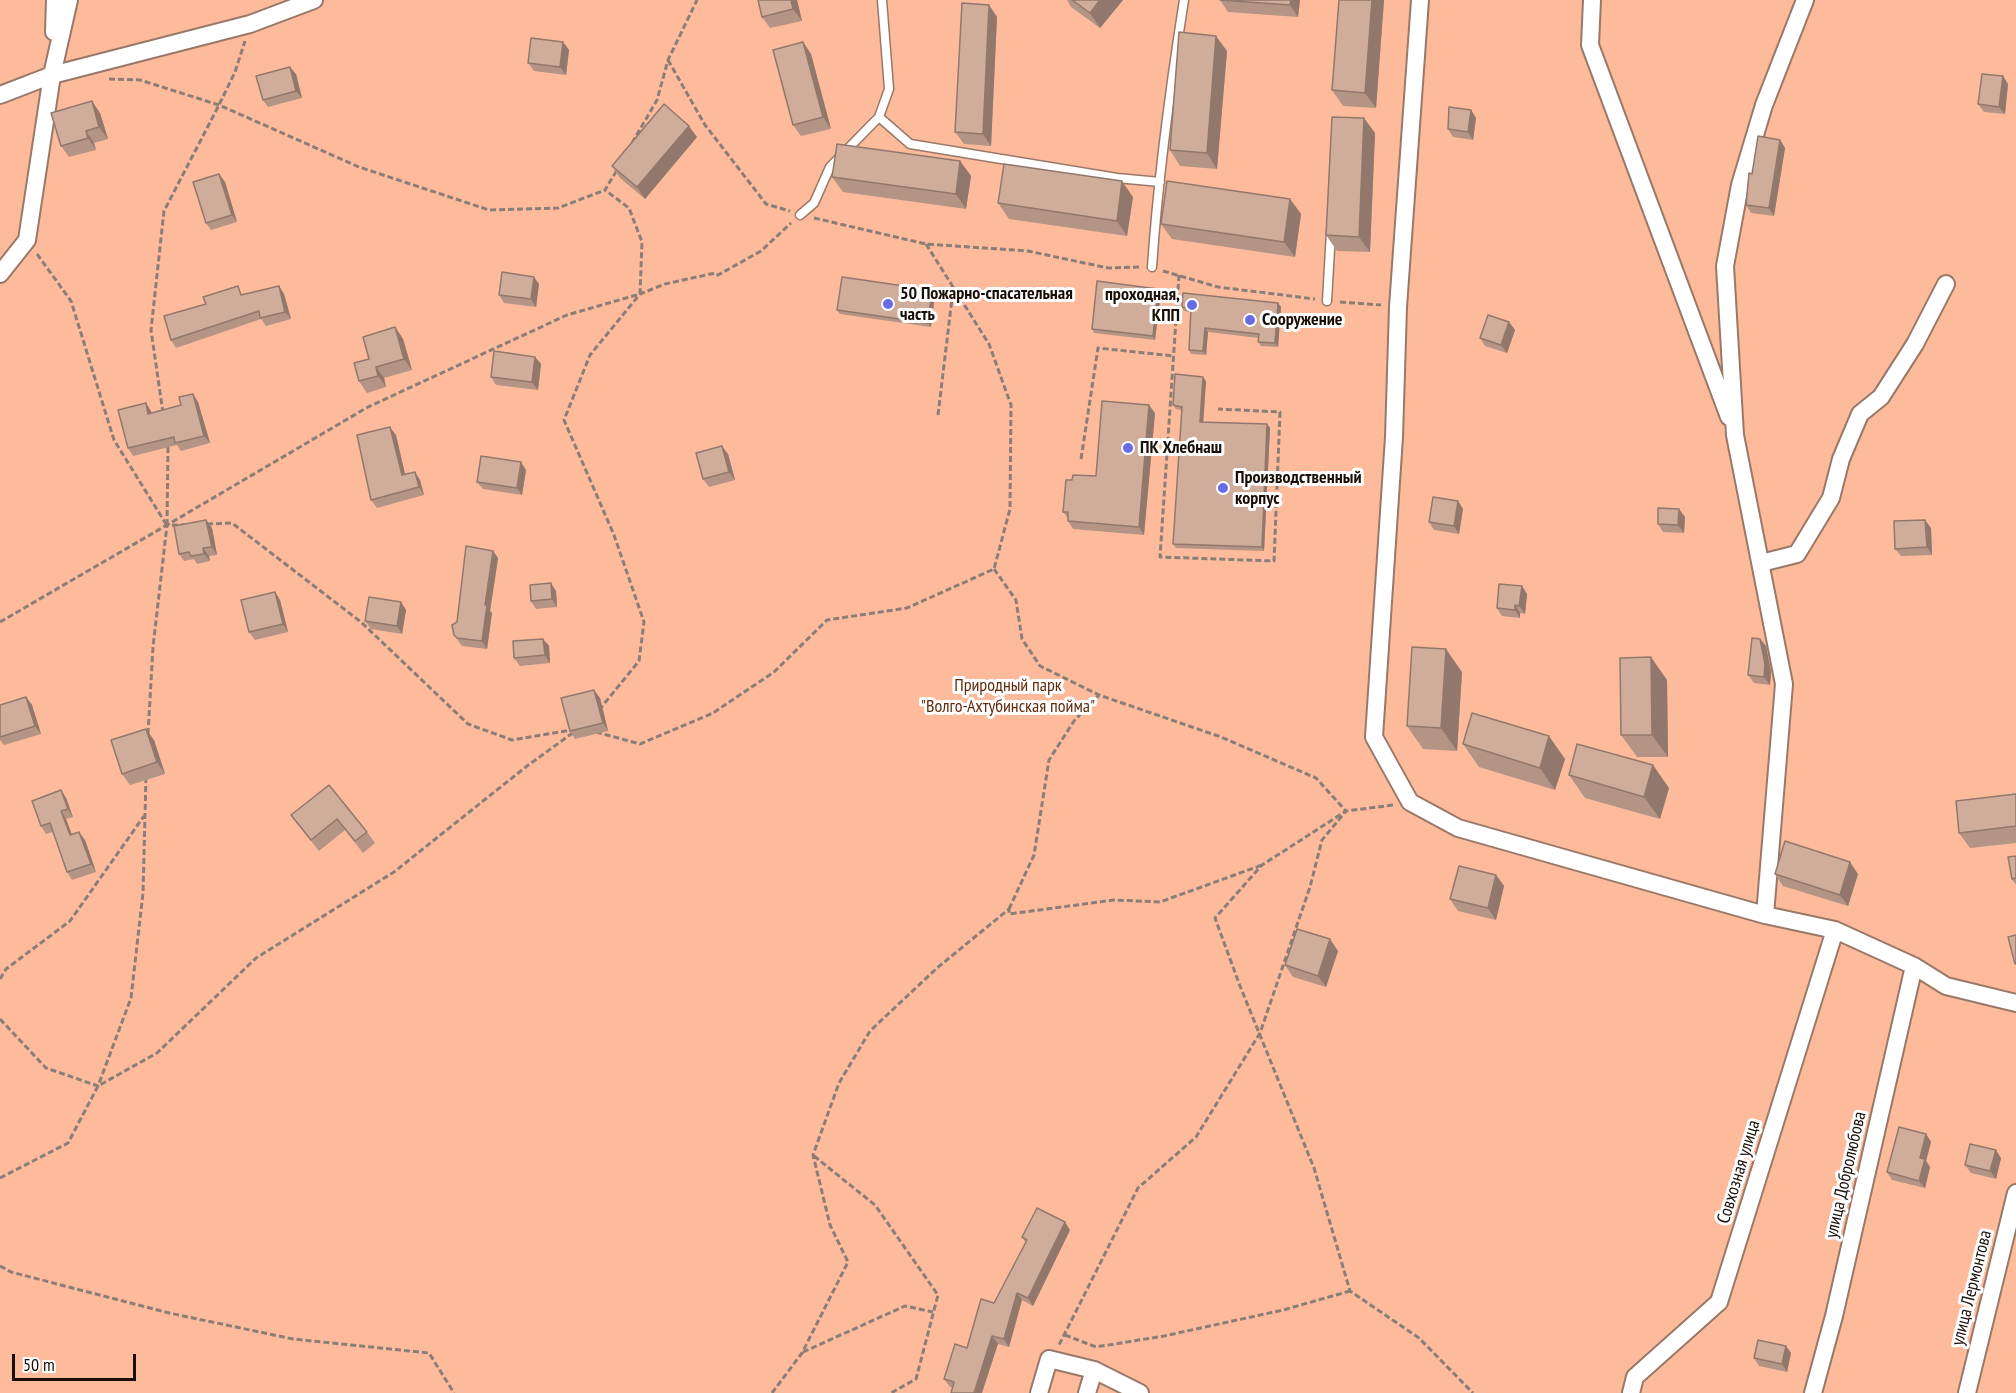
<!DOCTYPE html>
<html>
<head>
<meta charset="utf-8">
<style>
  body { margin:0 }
  #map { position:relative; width:2016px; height:1393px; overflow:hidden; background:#fdeee7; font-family:"PT Sans Narrow",sans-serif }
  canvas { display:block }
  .scale { position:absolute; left:12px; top:1354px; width:124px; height:27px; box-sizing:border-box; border:3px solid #1a0e08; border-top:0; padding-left:8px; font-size:18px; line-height:21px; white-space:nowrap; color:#1a0e08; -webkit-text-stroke:4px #fff; paint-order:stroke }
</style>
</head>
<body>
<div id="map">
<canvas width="2016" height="1393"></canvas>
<div class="scale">50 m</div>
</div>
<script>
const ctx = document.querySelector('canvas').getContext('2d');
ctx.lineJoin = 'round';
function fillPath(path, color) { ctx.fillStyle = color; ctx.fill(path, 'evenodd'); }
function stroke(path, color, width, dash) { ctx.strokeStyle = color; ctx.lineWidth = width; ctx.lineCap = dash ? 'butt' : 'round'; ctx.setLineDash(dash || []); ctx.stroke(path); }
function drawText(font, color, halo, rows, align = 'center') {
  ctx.font = font + ' "PT Sans Narrow",sans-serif'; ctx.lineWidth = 6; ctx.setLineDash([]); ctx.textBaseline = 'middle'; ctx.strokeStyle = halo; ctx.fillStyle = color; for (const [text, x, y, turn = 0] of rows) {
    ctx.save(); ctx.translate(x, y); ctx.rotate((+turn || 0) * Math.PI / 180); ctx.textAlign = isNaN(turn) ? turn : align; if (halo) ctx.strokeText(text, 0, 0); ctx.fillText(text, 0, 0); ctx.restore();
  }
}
const green = new Path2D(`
  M0,0H2016V1393H0Z`);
const path = new Path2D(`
  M668,60L705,125L766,204L790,211
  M109,79L140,80L219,105L359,167L489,210L558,208L605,190
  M632,143L657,100L668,60L697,0
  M814,218L926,244L1028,251L1108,268L1142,267
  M37,254L71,301L114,440L166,524
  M1163,271L1218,287L1315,299
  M1179,275L1160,557L1274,561L1280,412L1218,409
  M1340,302L1381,305
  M163,413L151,330L164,211L219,105L235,72L245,41
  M938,415L953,290
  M1081,459L1098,348L1174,356
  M207,524L232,523L361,622L468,724L512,740L572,730
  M167,525L168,446
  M994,569L1016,600L1022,639L1040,666L1099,695L1221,737L1316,778L1346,811L1322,840L1310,887L1260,1033L1196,1137L1138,1188L1059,1345
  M0,622L167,525H185
  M599,710L639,661L644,622L614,535L564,420L590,355L640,294L665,284L715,273L718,275L761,251L791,223
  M596,732L640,744L713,713L774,672L827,620L907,608L994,569L1010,509L1011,405L989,344L926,244
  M148,734L153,647L167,525L368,407L567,315L640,294L642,242L629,208L605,190L617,170
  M1393,805L1346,811L1262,865L1215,918L1240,986L1314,1168L1350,1291L1419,1338L1473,1393
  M1009,909L1034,855L1049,760L1074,721L1099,695
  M0,979L6,969L70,921L144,816
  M0,1019L46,1068L98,1086L131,998L143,893L146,776
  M814,1156L875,1205L938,1295L916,1379L891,1393
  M0,1178L68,1143L98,1086L157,1053L256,958L394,872L527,766L574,732
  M0,1266L11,1272L169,1313L293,1339L429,1353L454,1393
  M1065,1335L1096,1347L1164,1336L1283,1310L1350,1291
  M803,1352L905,1306L933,1312
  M772,1393L802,1353L848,1262L830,1225L813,1155L839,1083L870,1031L937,968L1009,909V914L1114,900L1160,902L1262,865`);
const lane = new Path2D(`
  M879,117L910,144L1117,178L1160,182
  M800,215L814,203L830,167L879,117L889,89L882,0
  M1152,267C1158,178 1170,89 1184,0
  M1327,301L1331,232`);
const street = new Path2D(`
  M1420,0L1398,307L1394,437L1374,737L1410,802L1458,828L1765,915L1835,930L1914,966L1946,986L2016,1003
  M1592,0L1590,45L1729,417
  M54,32L55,0
  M0,95L52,75L250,24L314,0
  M0,274L27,240L52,75L69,0
  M1761,563L1797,554L1831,498L1841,459L1860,414L1881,397L1915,344L1946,284
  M1765,915L1784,684L1735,435L1725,266L1740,185L1764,105L1805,0
  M1039,1393L1049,1359L1094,1370L1140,1393
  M1087,1393L1094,1370
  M1631,1393L1635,1377L1719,1302L1835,930
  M1813,1393L1834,1316L1914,966
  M1967,1393L2016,1193`);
const wall = new Path2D(`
  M797,0L802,21L770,28L762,17Z
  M1067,0H1123L1100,28L1071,7Z
  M1220,0H1300L1298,17L1228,12Z
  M1339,0H1384L1376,108L1343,106L1332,90Z
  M989,5L997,17L991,146L964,144L955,132Z
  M563,42L569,50L566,75L534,71L528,63Z
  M803,42L811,54L831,129L801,136L793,125Z
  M1227,51L1217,169L1180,166L1170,150Z
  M296,74L302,98L268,107L263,100Z
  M2008,84L2005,114L1984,112L1978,104Z
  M1471,110L1476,118L1473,140L1453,137L1448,129Z
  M100,113L108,139L94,143L96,150L69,157L61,146Z
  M1375,133L1370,252L1337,251L1326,235Z
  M697,137L645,199L620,178L612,166Z
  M1780,140L1785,148L1774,216L1751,213L1746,205L1752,174Z
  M960,161L971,176L966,209L843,192L832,177Z
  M219,174L225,182L237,222L211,230L206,223Z
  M1133,197L1127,236L1009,219L998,203Z
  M1290,199L1301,214L1295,257L1172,239L1161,224Z
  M539,284L536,307L504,303L499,295Z
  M279,286L284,294L291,319L266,326L261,319L176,348L171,340L243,295Z
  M932,290L935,294L931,327L840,314L837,310Z
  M1161,293L1155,340L1094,333L1092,329Z
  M1278,303L1281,307L1278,347L1261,346L1258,342L1259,338L1208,332L1206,355L1191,354L1189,350L1191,312L1184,311L1182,307Z
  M1509,322L1515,330L1507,353L1485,346L1480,338Z
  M395,327L403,339L412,370L384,378L386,387L367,393L359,381L369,359Z
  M535,357L541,364L538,390L496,385L491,377Z
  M1206,381L1203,422L1267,424L1270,428L1264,551L1176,548L1173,544L1182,410L1176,409L1173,405Z
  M198,402L210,443L181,451L177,445L133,456L128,448L151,411L152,413Z
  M1155,413L1144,535L1073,529L1068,521V518L1063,512L1072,480L1096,476Z
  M396,435L405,474L420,480L424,495L377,508L371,500Z
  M728,454L735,480L709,487L703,479Z
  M526,470L522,495L483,489L477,482Z
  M1458,501L1463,509L1459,534L1434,530L1429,522Z
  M1685,517L1684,533L1663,532L1658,524Z
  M206,520L212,528L217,555L209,556L210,561L197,564L194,559L184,561L179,554Z
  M1931,528L1932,555L1901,556L1895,549Z
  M493,551L498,558L490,611L492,613L487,649L462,646L454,635L457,622Z
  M1522,586L1527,594L1525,614L1520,613V618L1502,616L1497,608Z
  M556,591L557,607L536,609L531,601Z
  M275,592L280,600L288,632L255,640L249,632Z
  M401,602L406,610L402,634L371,629L365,621Z
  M543,639L549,646L550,663L520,666L514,658Z
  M1760,639L1766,646L1771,672L1770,685L1754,683L1748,675Z
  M1462,672L1457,751L1423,749L1407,726Z
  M1667,680L1668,757H1637L1621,735Z
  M26,697L32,705L41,734L4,745L0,740V705Z
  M600,698L608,731L575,739L570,731Z
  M154,740L165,774L130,785L122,774Z
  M1463,744L1565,759L1555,790L1479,767Z
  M1569,775L1669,788L1660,819L1585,798Z
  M329,785L367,832L375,843L363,853L345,830L319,851L291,815Z
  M61,790L66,798L73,817L66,819L72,835L85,840L96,872L72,880L67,872L53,832L46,834L41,826Z
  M2016,794V843L1970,848L1959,833Z
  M2016,856V885L2012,879Z
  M1775,874H1858L1848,906L1783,886Z
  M1496,875L1504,886L1496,920L1458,911L1450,899Z
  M1338,951L1326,987L1293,977L1285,965Z
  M1926,1134L1931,1142L1926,1161L1930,1167L1925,1188L1892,1180L1887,1172Z
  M2001,1158L1996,1179L1971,1173L1965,1165Z
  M1070,1230L1033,1306L1022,1300L1009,1347L998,1344L953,1387H950L944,1379L967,1348L994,1303L1026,1243L1022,1237Z
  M1786,1346L1791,1353L1787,1372L1759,1366L1754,1358Z`);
const shadedWall = new Path2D(`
  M791,0H797L802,21L793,9Z
  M1100,0H1123L1100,28L1090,13Z
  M1291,0H1300L1298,17L1290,5Z
  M1372,0H1384L1376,108L1365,93Z
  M989,5L997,17L991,146L983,134Z
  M1216,36L1227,51L1217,169L1207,153Z
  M563,42L569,50L566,75L560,67Z
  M803,42L811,54L831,129L823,117Z
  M290,67L296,74L302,98L296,91Z
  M2003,76L2008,84L2005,114L1999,107Z
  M92,101L100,113L108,139L99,127Z
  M1471,110L1476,118L1473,140L1468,132Z
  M1364,118L1375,133L1370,252L1359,237Z
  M689,126L697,137L645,199L637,187Z
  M86,131L94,143L96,150L88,138Z
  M1780,140L1785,148L1774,216L1769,208Z
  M960,161L971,176L966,209L956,194Z
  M219,174L225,182L237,222L232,215Z
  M1122,181L1133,197L1127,236L1117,221Z
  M1290,199L1301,214L1295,257L1284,242Z
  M534,277L539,284L536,307L531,299Z
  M279,286L284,294L291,319L285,312Z
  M1158,289L1161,293L1155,340L1153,336Z
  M932,290L935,294L931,327L928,323Z
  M1278,303L1281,307L1278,347L1275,343Z
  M1509,322L1515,330L1507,353L1501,345Z
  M395,327L403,339L412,370L404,359Z
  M1205,328L1208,332L1206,355L1203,351Z
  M535,357L541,364L538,390L532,382Z
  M376,367L384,378L386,387L378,376Z
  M1203,377L1206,381L1203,426L1200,422Z
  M193,394L198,402L210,443L204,436Z
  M146,403L151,411L154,421L148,414Z
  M1149,405L1155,413L1144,535L1139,527Z
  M1267,424L1270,428L1264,551L1262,547Z
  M390,427L396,435L407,483L402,475Z
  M722,446L728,454L735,480L729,472Z
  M521,462L526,470L522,495L517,488Z
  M415,472L420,480L424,495L419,487Z
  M1458,501L1463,509L1459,534L1454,526Z
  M1679,509L1685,517L1684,533L1678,525Z
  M206,520L212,528L217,555L212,547Z
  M1925,520L1931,528L1932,555L1927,547Z
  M203,548L209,556L210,561L204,554Z
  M493,551L498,558L490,611L492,613L487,649L482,641L485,605Z
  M551,583L556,591L557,607L552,599Z
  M1522,586L1527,594L1525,614L1519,606Z
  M275,592L280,600L288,632L283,624Z
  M401,602L406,610L402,634L397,626Z
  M1515,605L1520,613V618L1515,610Z
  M543,639L549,646L550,663L545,655Z
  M1760,639L1766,646L1771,672L1770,685L1764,677Z
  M1446,649L1462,672L1457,751L1441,728Z
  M1651,657L1667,680L1668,757L1652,735Z
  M594,690L600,698L608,731L603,723Z
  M26,697L32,705L41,734L35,726Z
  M146,729L154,740L165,774L157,762Z
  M1549,736L1565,759L1555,790L1540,768Z
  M1653,765L1669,788L1660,819L1644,797Z
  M61,790L66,798L73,817L68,809Z
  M61,811L66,819L75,843L70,835Z
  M79,832L85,840L96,872L91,864Z
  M1850,862L1858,874L1848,906L1840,895Z
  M1496,875L1504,886L1496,920L1488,908Z
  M1330,939L1338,951L1326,987L1318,976Z
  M1926,1134L1931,1142L1926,1161L1930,1167L1925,1188L1919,1181L1920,1158Z
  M1996,1150L2001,1158L1996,1179L1990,1171Z
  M1065,1222L1070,1230L1033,1306L1028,1298Z
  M1017,1293L1022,1300L1009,1347L1004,1339Z
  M992,1336L998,1344L982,1393H974Z
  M1786,1346L1791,1353L1787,1372L1782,1364Z`);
const building = new Path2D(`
  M758,0H791L793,9L762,17Z
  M1072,0H1100L1090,13Z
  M1220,0H1291L1290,5Z
  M1339,0H1372L1365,93L1332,90Z
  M962,3L989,5L983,134L955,132Z
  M1179,32L1216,36L1207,153L1170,150Z
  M531,38L563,42L560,67L528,63Z
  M803,42L823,117L793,125L773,50Z
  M290,67L296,91L263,100L256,76Z
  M1982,74L2003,76L1999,107L1978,104Z
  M92,101L99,127L86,131L88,138L61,146L51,113Z
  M664,104L689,126L637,187L612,166Z
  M1449,107L1471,110L1468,132L1448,129Z
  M1332,117L1364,118L1359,237L1326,235Z
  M1758,136L1780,140L1769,208L1746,205L1749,173L1752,174Z
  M837,144L960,161L956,194L832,177Z
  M1004,164L1122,181L1117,221L998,203Z
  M219,174L232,215L206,223L193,182Z
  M1167,181L1290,199L1284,242L1161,224Z
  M502,272L534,277L531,299L499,295Z
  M842,277L932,290L928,323L837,310Z
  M1097,281L1158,289L1153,336L1092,329Z
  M238,286L241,295L279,286L285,312L260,318L259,311L171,340L164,316L206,304L203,297Z
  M1183,293L1278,303L1275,343L1258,342L1259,334L1205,328L1203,351L1189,350L1191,308L1182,307Z
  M1488,315L1509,322L1501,345L1480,338Z
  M395,327L404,359L376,367L378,376L359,381L354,363L369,359L363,337Z
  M494,351L535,357L532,382L491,377Z
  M1175,374L1203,377L1200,422L1267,424L1262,547L1173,544L1182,407L1173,405Z
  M193,394L204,436L175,443L174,437L128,448L118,410L146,403L148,414L181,405L179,397Z
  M1102,401L1149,405L1139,527L1068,521V512H1063L1066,480H1072L1073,475L1096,476Z
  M390,427L402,475L415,472L419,487L371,500L357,435Z
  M722,446L729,472L703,479L696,453Z
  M481,456L521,462L517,488L477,482Z
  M1433,497L1458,501L1454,526L1429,522Z
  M1658,508L1679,509L1678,525L1658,524Z
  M206,520L212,547L203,548L204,554L191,556L189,552L179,554L174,526Z
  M1925,520L1927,547L1895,549L1894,521Z
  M466,546L493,551L485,605H487L482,641L457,638L454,635L452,625L457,622Z
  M551,583L552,599L531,601L530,585Z
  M1499,584L1522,586L1519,606L1515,605V610L1497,608Z
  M275,592L283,624L249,632L241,600Z
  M369,597L401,602L397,626L365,621Z
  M1752,638L1760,639L1765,664L1764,677L1748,675Z
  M543,639L545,655L514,658L513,641Z
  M1412,647L1446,649L1441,728L1407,726Z
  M1651,657L1652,735H1621L1620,658Z
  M594,690L603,723L570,731L561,698Z
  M26,697L35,726L0,737V705Z
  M1472,713L1549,736L1540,768L1463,744Z
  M146,729L157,762L122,774L111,740Z
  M1577,744L1653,765L1644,797L1569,775Z
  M329,785L367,832L355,841L337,819L311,840L291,815Z
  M61,790L68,809L61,811L70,835L79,832L91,864L67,872L50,823L41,826L32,801Z
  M2016,794V826L1959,833L1956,801Z
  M1785,841L1850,862L1840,895L1775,874Z
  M2016,856V878L2012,879L2008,857Z
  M1459,866L1496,875L1488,908L1450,899Z
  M1297,929L1330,939L1318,976L1285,965Z
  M2016,935V963L2015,964L2008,937Z
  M1899,1127L1926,1134L1920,1158L1925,1159L1919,1181L1887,1172Z
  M1970,1144L1996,1150L1990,1171L1965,1165Z
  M1037,1208L1065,1222L1028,1298L1017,1293L1004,1339L992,1336L974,1393H951L954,1382L944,1379L955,1344L967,1348L981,1299L994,1303L1027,1240L1022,1237Z
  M1758,1340L1786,1346L1782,1364L1754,1358Z`);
const markers = [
  [888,304,6,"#696be5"],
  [1192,305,6,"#696be5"],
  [1250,320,6,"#696be5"],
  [1128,448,6,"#696be5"],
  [1223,488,6,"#696be5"]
];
const poiNames = [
  ["50 Пожарно-спасательная",900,294],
  ["часть",900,315],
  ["проходная,",1180,295,"right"],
  ["КПП",1180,316,"right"],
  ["Сооружение",1262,320],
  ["ПК Хлебнаш",1140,448],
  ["Производственный",1235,478],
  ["корпус",1235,499]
];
const parkNames = [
  ["Природный парк",1008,686],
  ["\"Волго-Ахтубинская пойма\"",1008,707]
];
const streetNames = [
  ["Совхозная улица",1739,1172,-73],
  ["улица Добролюбова",1846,1175,-77],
  ["улица Лермонтова",1972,1288,-76]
];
fillPath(green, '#fdbb9c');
stroke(lane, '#9a7868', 11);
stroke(street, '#9a7868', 20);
stroke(path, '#8b7e77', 3, [6, 3]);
stroke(lane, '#fff', 8);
stroke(street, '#fff', 16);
fillPath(wall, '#b39485');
fillPath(shadedWall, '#92786c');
fillPath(building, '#d0ac9b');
stroke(building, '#92786c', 1.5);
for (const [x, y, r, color] of markers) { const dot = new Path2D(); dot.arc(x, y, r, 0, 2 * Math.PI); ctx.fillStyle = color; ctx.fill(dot); stroke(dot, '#fff', 2); }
drawText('bold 18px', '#1a0e08', '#fff', poiNames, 'left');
drawText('18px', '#612b0d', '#fff', parkNames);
drawText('18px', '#1a0e08', '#fff', streetNames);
</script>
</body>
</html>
